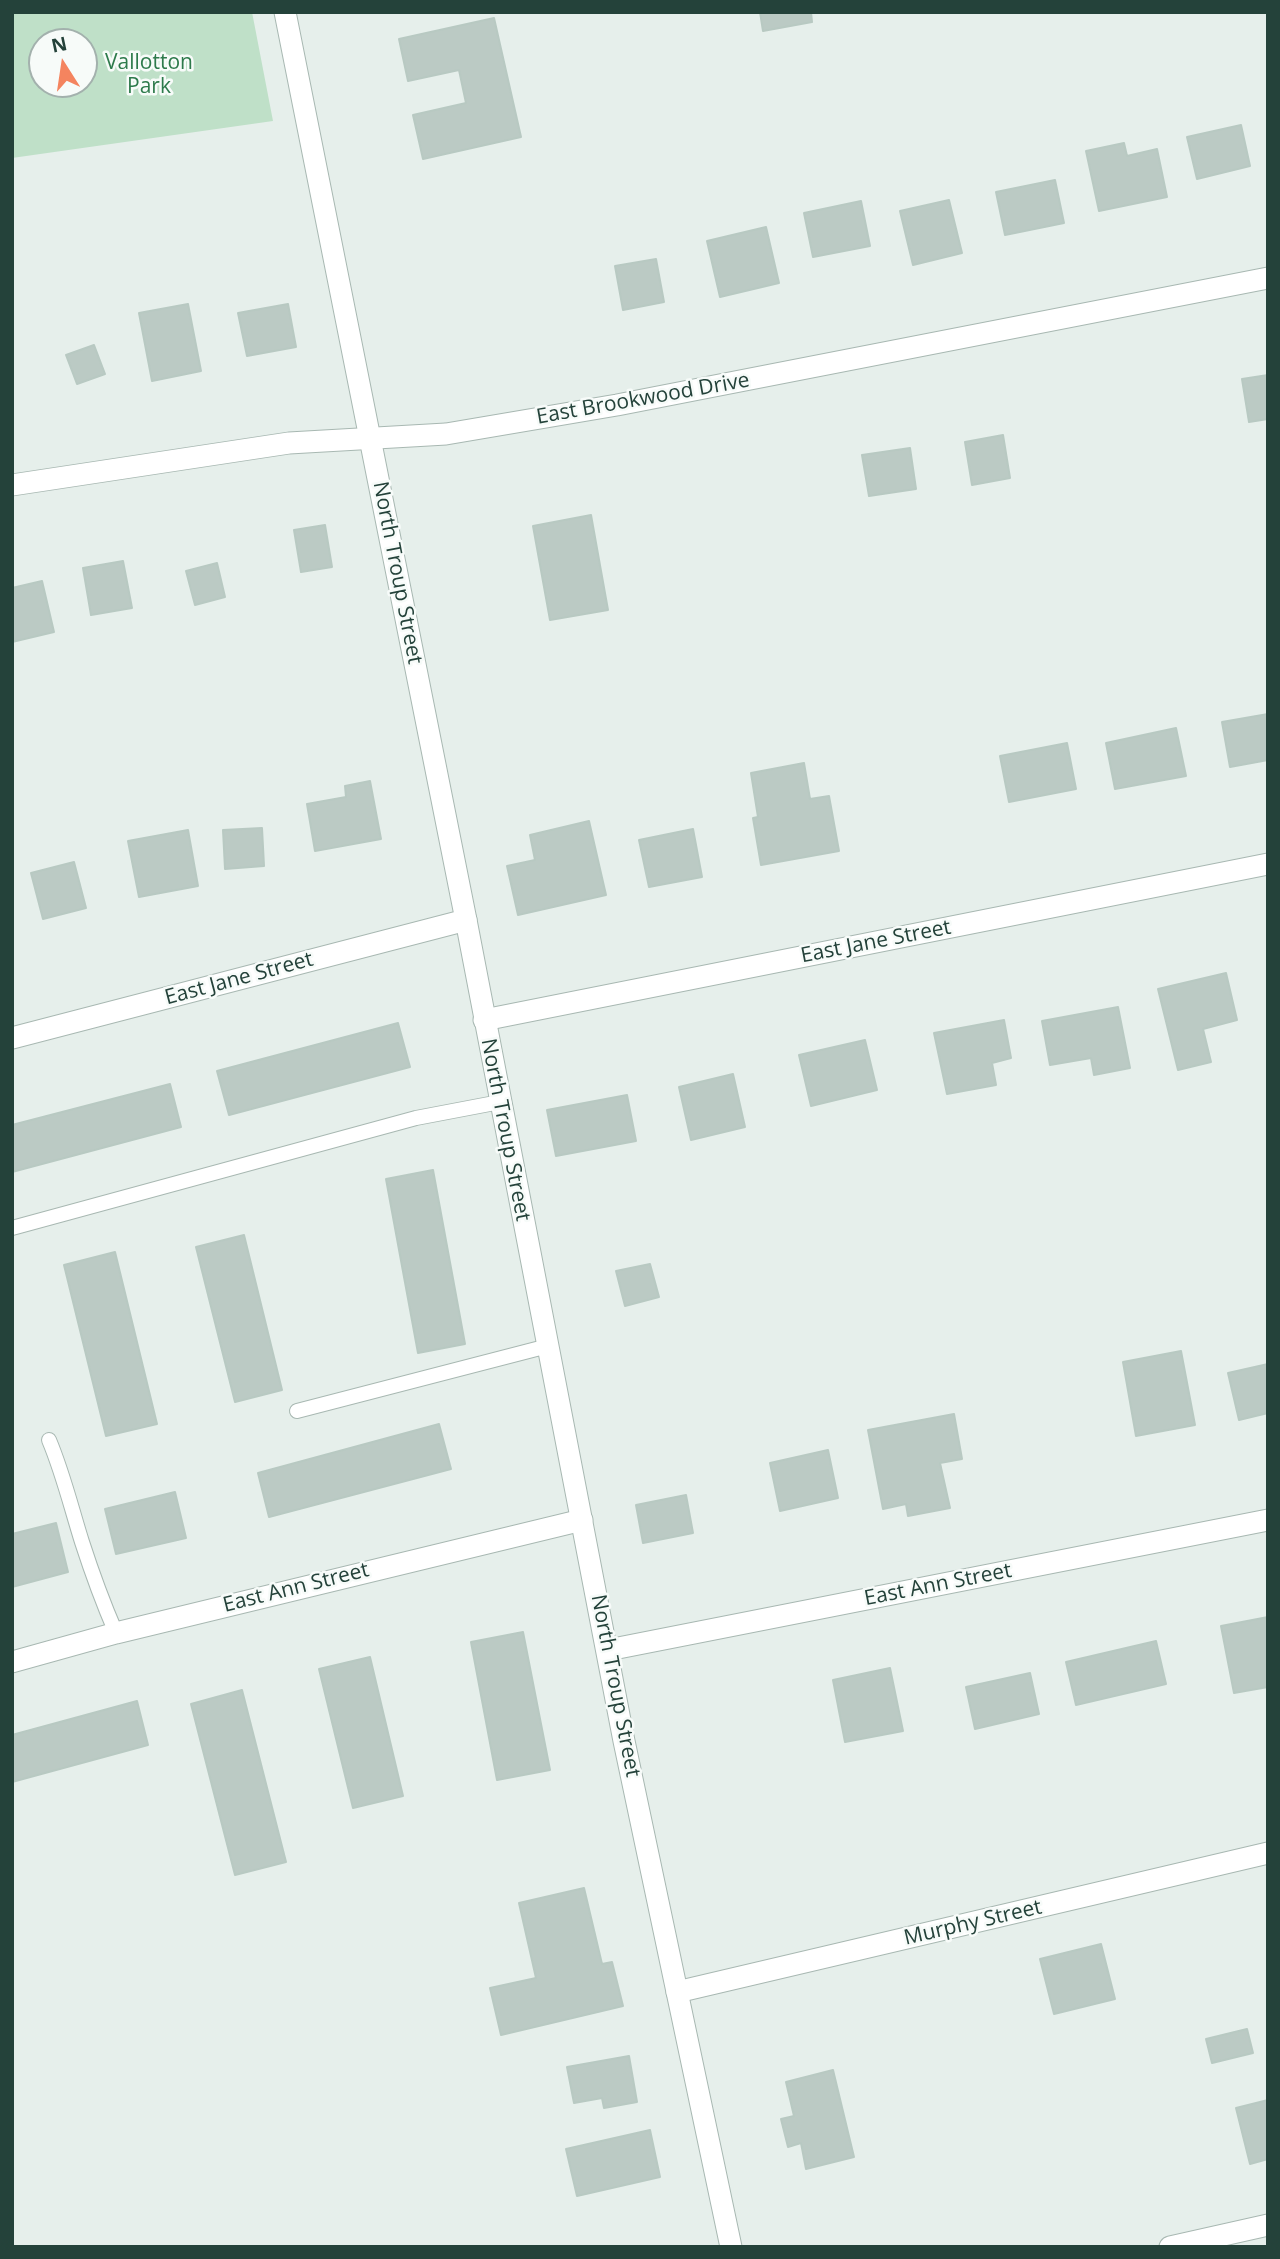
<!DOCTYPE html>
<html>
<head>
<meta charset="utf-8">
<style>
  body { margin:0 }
  #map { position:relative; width:1280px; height:2259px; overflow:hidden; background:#e6efeb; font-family:"Open Sans",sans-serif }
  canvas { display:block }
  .frame { position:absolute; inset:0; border:14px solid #24423a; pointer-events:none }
  .north { position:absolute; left:28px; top:28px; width:70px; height:70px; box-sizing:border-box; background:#f7fbf9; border:2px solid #a3b1ad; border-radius:50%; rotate:348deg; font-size:19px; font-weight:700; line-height:28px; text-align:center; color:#24423a }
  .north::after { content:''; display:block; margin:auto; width:24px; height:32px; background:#f4845f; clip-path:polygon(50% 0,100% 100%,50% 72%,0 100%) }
</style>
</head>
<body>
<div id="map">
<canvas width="1280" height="2259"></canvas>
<div class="frame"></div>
<div class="north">N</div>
</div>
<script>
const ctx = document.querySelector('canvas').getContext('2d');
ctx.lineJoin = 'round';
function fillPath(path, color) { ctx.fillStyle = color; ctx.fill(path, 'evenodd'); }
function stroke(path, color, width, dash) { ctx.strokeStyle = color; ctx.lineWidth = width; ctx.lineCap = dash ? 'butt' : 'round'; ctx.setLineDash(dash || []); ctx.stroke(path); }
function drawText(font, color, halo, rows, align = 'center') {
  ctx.font = font + ' "Open Sans",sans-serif'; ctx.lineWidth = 5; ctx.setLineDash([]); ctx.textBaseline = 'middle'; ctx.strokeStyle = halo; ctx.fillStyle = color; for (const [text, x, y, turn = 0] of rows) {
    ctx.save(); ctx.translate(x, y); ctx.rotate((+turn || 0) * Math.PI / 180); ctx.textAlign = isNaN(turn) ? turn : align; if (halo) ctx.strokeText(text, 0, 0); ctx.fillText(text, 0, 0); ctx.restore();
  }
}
const green = new Path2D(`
  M12,12H252L273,121L12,158ZM42,42H84V84H42Z`);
const building = new Path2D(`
  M760,12H811L812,22L763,31Z
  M494,18L521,137L423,159L413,115L466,103L459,70L408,81L399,39Z
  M1241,125L1250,166L1197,179L1187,137Z
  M1124,143L1127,156L1157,149L1167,197L1099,211L1086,151Z
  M1055,180L1064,223L1005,235L996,192Z
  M949,200L962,253L913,265L900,211Z
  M861,201L870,246L813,257L804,213Z
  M766,227L779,283L720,297L707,241Z
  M656,259L664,302L623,310L615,266Z
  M188,304L201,371L152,381L139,313Z
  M288,304L296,347L247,356L238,313Z
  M94,345L105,374L77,384L66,355Z
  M1268,375V419L1249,422L1242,379Z
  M1003,435L1010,478L972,485L965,442Z
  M910,448L916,489L869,496L862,455Z
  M591,515L608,610L550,620L533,526Z
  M325,525L332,567L301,572L294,530Z
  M123,561L132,608L91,615L83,568Z
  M217,563L225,597L195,605L186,571Z
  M42,581L54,632L12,642V588Z
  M1268,714V760L1230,767L1222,722Z
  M1176,728L1186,776L1115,789L1106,743Z
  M1067,743L1076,789L1009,802L1000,756Z
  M804,763L810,799L829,796L839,851L761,865L753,818L758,817L751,773Z
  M370,781L381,839L315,851L307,804L346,797L345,786Z
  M589,821L606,895L518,915L507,866L535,860L530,835Z
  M262,828L264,866L225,869L223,830Z
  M693,829L702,877L649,887L639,840Z
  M188,830L198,886L139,897L128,841Z
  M74,862L86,908L43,919L31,873Z
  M1226,973L1237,1020L1203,1029L1211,1062L1178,1070L1158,989Z
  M1118,1007L1130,1068L1094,1075L1091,1058L1050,1065L1042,1021Z
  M1004,1020L1011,1058L992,1063L996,1085L947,1094L934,1033Z
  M398,1023L410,1067L229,1115L217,1071Z
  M865,1040L877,1090L811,1106L799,1055Z
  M733,1074L745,1127L691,1140L679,1087Z
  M170,1084L181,1127L12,1172V1125Z
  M627,1095L636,1141L556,1156L547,1110Z
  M433,1170L465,1344L418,1353L386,1179Z
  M244,1235L282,1390L235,1402L196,1247Z
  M115,1252L157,1424L106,1436L64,1265Z
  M650,1264L659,1297L625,1306L616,1271Z
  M1181,1351L1195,1425L1136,1436L1123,1362Z
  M1268,1364V1413L1239,1420L1228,1373Z
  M954,1414L962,1459L940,1463L950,1508L908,1516L906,1504L883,1509L868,1430Z
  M439,1424L451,1469L269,1517L258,1473Z
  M828,1450L838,1498L780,1511L770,1463Z
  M175,1492L186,1538L116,1554L105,1509Z
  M686,1495L693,1533L643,1543L636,1505Z
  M56,1523L68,1572L12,1587V1534Z
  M1268,1617V1687L1234,1693L1221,1626Z
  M523,1632L550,1770L497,1780L471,1642Z
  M1156,1641L1166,1684L1076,1705L1066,1662Z
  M370,1657L403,1796L353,1808L319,1669Z
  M890,1668L903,1731L845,1742L833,1680Z
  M1030,1673L1039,1714L975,1729L966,1687Z
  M242,1690L286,1862L235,1875L191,1704Z
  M137,1701L148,1745L12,1782V1735Z
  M584,1888L602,1964L612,1962L623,2006L501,2035L490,1988L536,1978L519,1903Z
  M1101,1944L1115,1999L1054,2014L1040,1959Z
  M1247,2029L1253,2053L1212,2063L1206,2039Z
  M629,2056L637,2102L604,2108L602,2098L574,2103L567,2067Z
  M833,2070L854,2157L806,2169L801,2143L788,2147L781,2119L794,2116L786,2082Z
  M1268,2100V2159L1250,2164L1236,2108Z
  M650,2130L660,2177L577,2196L566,2149Z`);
const service = new Path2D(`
  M12,1228L416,1118L500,1102
  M297,1411L548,1346
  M49,1440C63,1473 71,1507 82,1542C92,1573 103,1603 116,1633`);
const minor = new Path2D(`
  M12,485L289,443L446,434L617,405L1268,278
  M484,1020L1268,864
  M12,1038L466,920
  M608,1650L1268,1520
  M12,1662L116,1633L582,1520
  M677,1992L1268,1853
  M1170,2247L1268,2225`);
const tertiary = new Path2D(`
  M285,12L466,920L624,1741L731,2247`);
const parkNames = [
  ["Vallotton",149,63],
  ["Park",149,87]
];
const streetNames = [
  ["East Brookwood Drive",643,399,-10],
  ["North Troup Street",397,573,79],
  ["East Jane Street",876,942,-11],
  ["East Jane Street",239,979,-15],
  ["North Troup Street",505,1130,79],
  ["East Ann Street",938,1585,-11],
  ["East Ann Street",296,1588,-14],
  ["North Troup Street",615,1686,79],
  ["Murphy Street",973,1923,-13]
];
fillPath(green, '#bfe0c8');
fillPath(building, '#bbcac4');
stroke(building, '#b8c9c2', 2);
stroke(service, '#a8b8b2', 16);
stroke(minor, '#a8b8b2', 23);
stroke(tertiary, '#a8b8b2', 23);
stroke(service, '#fff', 14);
stroke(minor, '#fff', 21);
stroke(tertiary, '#fff', 21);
drawText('21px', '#2d7a4b', '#f7fbf9', parkNames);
drawText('21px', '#24423a', '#f7fbf9', streetNames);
</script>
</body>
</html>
